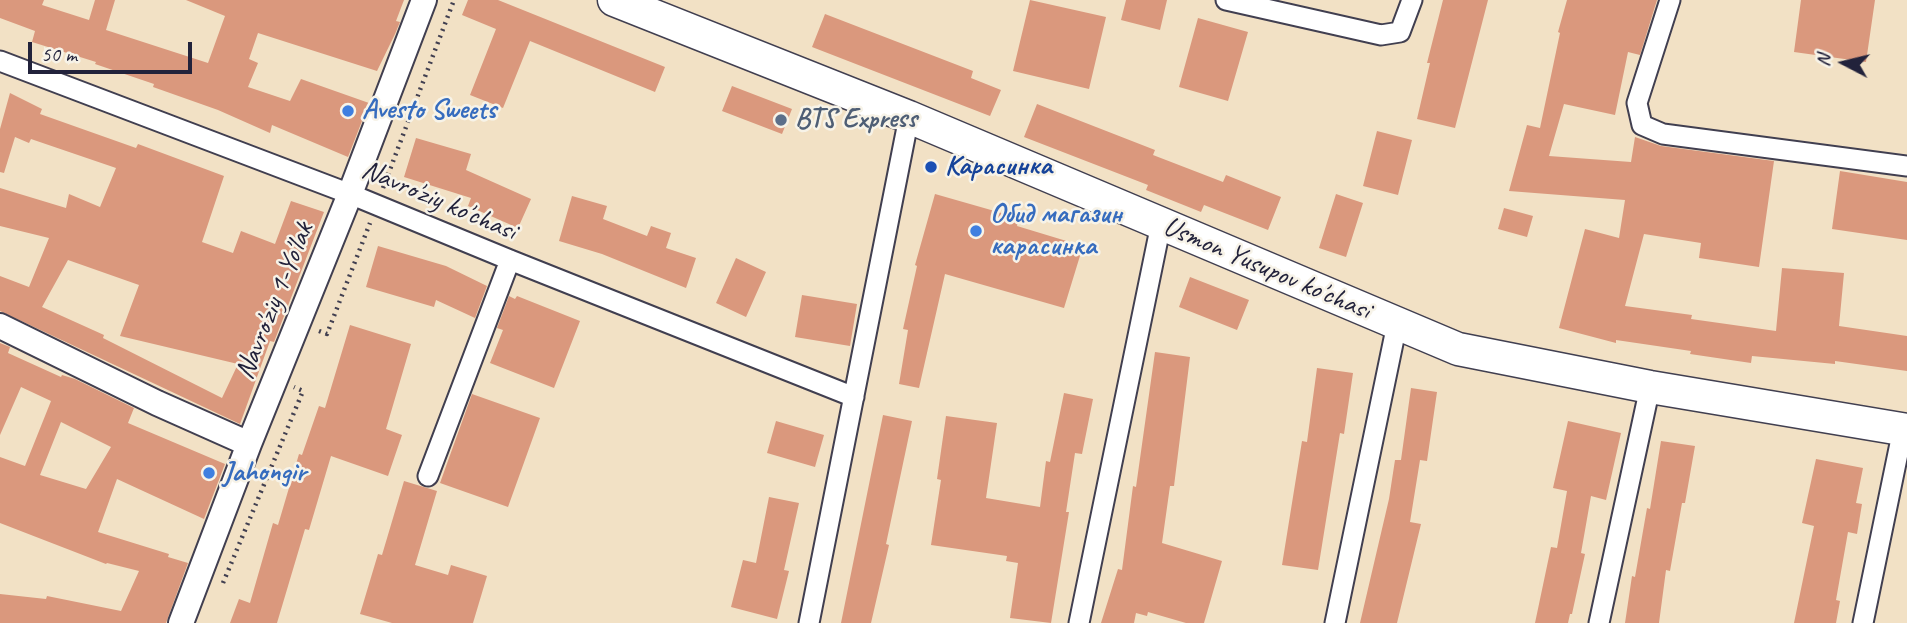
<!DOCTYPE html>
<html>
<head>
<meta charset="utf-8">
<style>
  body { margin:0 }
  #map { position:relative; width:1907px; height:623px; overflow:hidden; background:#f2e1c5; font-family:Caveat,sans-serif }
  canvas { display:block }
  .north { position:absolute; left:1809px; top:28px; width:70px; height:70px; -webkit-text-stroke:5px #f7f3e8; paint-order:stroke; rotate:277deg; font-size:19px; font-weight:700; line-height:28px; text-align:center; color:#22223b }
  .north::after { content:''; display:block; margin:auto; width:24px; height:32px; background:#22223b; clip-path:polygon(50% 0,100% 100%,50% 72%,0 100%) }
  .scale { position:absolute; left:28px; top:42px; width:164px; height:32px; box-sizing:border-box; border:4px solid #22223b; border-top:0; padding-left:9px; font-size:21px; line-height:24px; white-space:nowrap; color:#22223b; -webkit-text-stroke:5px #f7f3e8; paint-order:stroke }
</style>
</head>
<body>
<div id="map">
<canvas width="1907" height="623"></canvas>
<div class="north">N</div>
<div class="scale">50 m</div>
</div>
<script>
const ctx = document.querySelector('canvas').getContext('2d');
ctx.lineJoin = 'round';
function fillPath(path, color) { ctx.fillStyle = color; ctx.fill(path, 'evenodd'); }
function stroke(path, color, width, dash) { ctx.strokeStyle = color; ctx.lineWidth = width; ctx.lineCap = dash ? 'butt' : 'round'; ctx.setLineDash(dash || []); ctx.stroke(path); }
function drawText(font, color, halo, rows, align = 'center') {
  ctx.font = font + ' Caveat,sans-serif'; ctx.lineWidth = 5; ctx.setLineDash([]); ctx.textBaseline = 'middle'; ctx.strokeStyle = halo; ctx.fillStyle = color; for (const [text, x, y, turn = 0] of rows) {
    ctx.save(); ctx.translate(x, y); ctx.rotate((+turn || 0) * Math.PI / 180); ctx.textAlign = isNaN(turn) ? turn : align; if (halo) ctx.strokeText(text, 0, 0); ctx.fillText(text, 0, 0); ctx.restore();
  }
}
const building = new Path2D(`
  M0,0H44L42,5L89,20L95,0H115L106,30L208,63L225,16L186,0H404L396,21L400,22L395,34L377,71L258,33L249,59L258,63L248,87L290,101L301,79L369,103L348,157L272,125L270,133L218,110L153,87L154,84L95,64L96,62L32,42L35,31L0,18Z
  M468,0H498L665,67L655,92L530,41L503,108L470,95L496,29L462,15Z
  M1030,0L1106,17L1089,89L1013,71Z
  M1126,0H1167L1160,30L1121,20Z
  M1443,0H1488L1455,128L1417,119L1430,63H1427Z
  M1567,0H1657L1640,55L1628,52L1615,115L1564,104L1549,156L1631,162L1635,137L1661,146L1774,161L1759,267L1699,258L1701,243L1644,234L1625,306L1692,315L1691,319L1776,331L1782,268L1844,273L1839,326L1907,336V371L1835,361V364L1752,356L1751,363L1690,354L1691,351L1616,340V343L1559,328L1585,229L1619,238L1625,200L1509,191L1527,125L1540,128L1560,33L1558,32Z
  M1801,0H1875L1866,62L1794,52Z
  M825,14L973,71L971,78L1001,90L990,116L812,47Z
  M1198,18L1248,32L1228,101L1179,87Z
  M732,86L792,109L782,134L722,111Z
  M10,93L42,109L40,114L136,148L138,144L224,176L202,242L233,253L241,231L275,244L291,201L324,212L274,342L270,341L240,424L0,311V276L29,287L49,238L0,226V188L66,208L69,194L100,207L116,168L31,139L29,143L15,137L4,173L0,172V129ZM68,260L139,285L120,336L238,364L222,398L103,338L104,335L42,307Z
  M1037,104L1155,150L1153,155L1223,182L1226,175L1281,197L1268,230L1204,205L1201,212L1146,190L1148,185L1024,137Z
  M1377,131L1412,140L1398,195L1363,186Z
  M416,138L471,154L466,170L531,199L518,228L468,206L471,198L404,177Z
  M1840,171L1907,182V240L1832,229Z
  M935,194L1019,218L1017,226L1083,246L1064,308L945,274L919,388L899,384L908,330L903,329L917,266L915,265Z
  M1336,194L1363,203L1346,257L1319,248Z
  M572,196L607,206L603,219L647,236L651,226L671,233L666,248L696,258L686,288L602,254L559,241Z
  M1504,208L1533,216L1527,237L1498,229Z
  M378,246L446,266L487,286L475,318L436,300L434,307L366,287Z
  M736,258L766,272L746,317L716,303Z
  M1190,277L1249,300L1237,330L1179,307Z
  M802,295L857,304L850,346L795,337Z
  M509,296L515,299L517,296L580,321L554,388L490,363L503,330L497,328Z
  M350,325L411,344L386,429L402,435L388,476L331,456L309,530L305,529L277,623H230L239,599L250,603L273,523L278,525L299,454L302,455L319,406L325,408Z
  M0,343L10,347L8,353L61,377L62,375L75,379L134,408L128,423L225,464L204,519L117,479L98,532L169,554L168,557L188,563L166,623H0V594L46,599L47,596L121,611L139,571L107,563L106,564L0,523V457L25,466L51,401L21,387L0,435ZM61,422L111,447L86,489L40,475Z
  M1155,352L1190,357L1174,486H1170L1162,543L1222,561L1204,623H1186L1148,612L1147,616L1136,613L1134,623H1101L1118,569L1122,570L1133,486L1136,487Z
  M1317,368L1353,373L1344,434L1340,433L1318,570L1282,565L1302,441L1307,442Z
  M1411,388L1437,392L1427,461L1420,460L1410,522L1421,524L1397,623H1360L1389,499L1395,460H1401Z
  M1064,393L1093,399L1082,454L1075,453L1066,512H1069L1051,623L1010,618L1018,563L1006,561L1007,556L931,545L941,480L937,479L946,416L997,423L986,498L1040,507L1046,461L1050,462Z
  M472,394L540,418L508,507L440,483Z
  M883,415L912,421L886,544L889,545L871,623H841Z
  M776,421L824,435L815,467L767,453Z
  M1568,421L1621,433L1606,500L1591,496L1581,553L1585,554L1572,614H1570L1568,623H1535L1551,547L1557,548L1567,491L1553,488Z
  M1661,441L1695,446L1685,503H1682L1670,571L1666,570L1659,623H1625L1632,576L1635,577L1647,508L1650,509Z
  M1816,459L1863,468L1856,503L1862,504L1857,534L1848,532L1836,600L1840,601L1836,623H1794L1814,526L1802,523Z
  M404,481L437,491L415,565L448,575L451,565L487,576L473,623H392L360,614L378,554L382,555Z
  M769,497L799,503L784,570L789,571L777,619L731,607L743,560L756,563Z`);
const path = new Path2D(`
  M383,188L454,0
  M319,331L327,334L370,223
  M223,583L303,391L294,387`);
const minor = new Path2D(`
  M1226,0L1381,35L1400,32L1412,0
  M1670,0L1637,103L1642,125L1663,134L1907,166
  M0,61L350,194L510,260L854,397
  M428,476L510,260
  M809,623L909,117
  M1079,623L1161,224
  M1335,623L1397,324
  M1599,623L1650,387
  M1863,623L1903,429`);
const tertiary = new Path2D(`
  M0,326L157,403L249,444
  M181,623L249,444L350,194L424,0`);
const primary = new Path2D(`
  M614,0L909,117L1458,349L1650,387L1907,430`);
const markers = [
  [348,111,7,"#3f7fe0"],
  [781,120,7,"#5c6f8a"],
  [931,167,7,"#1a4fb4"],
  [976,231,7,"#3f7fe0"],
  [209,473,7,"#3f7fe0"]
];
const shopNames = [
  ["Avesto Sweets",362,111],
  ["Обид магазин",990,215],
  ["карасинка",990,247],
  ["Jahongir",223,473]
];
const serviceNames = [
  ["BTS Express",795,120]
];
const transitNames = [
  ["Карасинка",945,167]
];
const streetNames = [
  ["Navro'ziy ko'chasi",439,201,23],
  ["Usmon Yusupov ko'chasi",1267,269,23],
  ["Navro'ziy 1-Yo'lak",275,301,-68]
];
fillPath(building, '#da987d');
stroke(minor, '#413f50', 23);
stroke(tertiary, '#413f50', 28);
stroke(primary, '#413f50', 35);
stroke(path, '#413f50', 4.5, [2, 5]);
stroke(minor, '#fff', 19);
stroke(tertiary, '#fff', 24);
stroke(primary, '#fff', 32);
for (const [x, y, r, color] of markers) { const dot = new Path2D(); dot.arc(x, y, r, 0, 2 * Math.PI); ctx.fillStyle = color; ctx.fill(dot); stroke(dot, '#f7f3e8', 2.5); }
drawText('bold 28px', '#366cbe', '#f7f3e8', shopNames, 'left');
drawText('bold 28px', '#4e5e75', '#f7f3e8', serviceNames, 'left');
drawText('bold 28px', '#164399', '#f7f3e8', transitNames, 'left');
drawText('28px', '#22223b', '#f7f3e8', streetNames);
</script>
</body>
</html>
